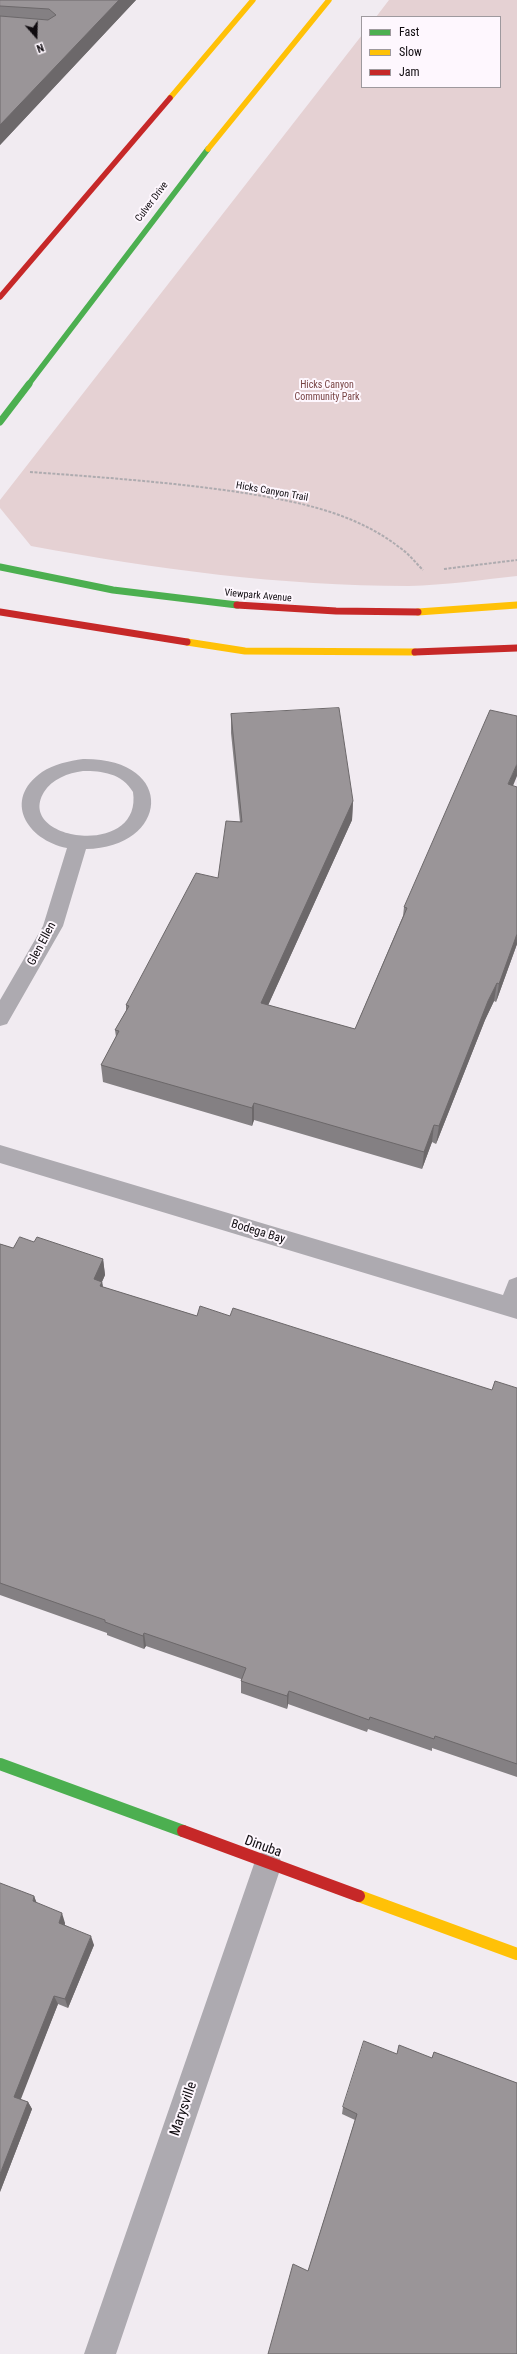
<!DOCTYPE html>
<html>
<head>
<meta charset="utf-8">
<style>
  body { margin:0 }
  #map { position:relative; width:517px; height:2354px; overflow:hidden; background:#f1ebf1; font-family:"Roboto Condensed",sans-serif }
  canvas { display:block }
  .legend { position:absolute; left:361px; top:16px; width:140px; height:72px; box-sizing:border-box; background:#fef7fe; border:1px solid #9e999e; margin:0; padding:5px 7px; list-style:none; font-size:12px; color:#0f0b0f }
  .legend li { display:flex; align-items:center; gap:8px; height:20px }
  .legend b { width:20px; border:1px solid #9e999e }
  .north { position:absolute; left:16px; top:16px; width:40px; height:40px; -webkit-text-stroke:3px #fef7fe; paint-order:stroke; rotate:160deg; font-size:11px; font-weight:700; line-height:16px; text-align:center; color:#0f0b0f }
  .north::after { content:''; display:block; margin:auto; width:14px; height:18px; background:#0f0b0f; clip-path:polygon(50% 0,100% 100%,50% 72%,0 100%) }
</style>
</head>
<body>
<div id="map">
<canvas width="517" height="2354"></canvas>
<ul class="legend">
<li><b style="height:5px;background:#4caf50"></b>Fast</li>
<li><b style="height:5px;background:#ffc107"></b>Slow</li>
<li><b style="height:5px;background:#c62828"></b>Jam</li>
</ul>
<div class="north">N</div>
</div>
<script>
const ctx = document.querySelector('canvas').getContext('2d');
ctx.lineJoin = 'round';
function fillPath(path, color) { ctx.fillStyle = color; ctx.fill(path, 'evenodd'); }
function stroke(path, color, width, dash) { ctx.strokeStyle = color; ctx.lineWidth = width; ctx.lineCap = dash ? 'butt' : 'round'; ctx.setLineDash(dash || []); ctx.stroke(path); }
function drawText(font, color, halo, rows, align = 'center') {
  ctx.font = font + ' "Roboto Condensed",sans-serif'; ctx.lineWidth = 4; ctx.setLineDash([]); ctx.textBaseline = 'middle'; ctx.strokeStyle = halo; ctx.fillStyle = color; for (const [text, x, y, turn = 0] of rows) {
    ctx.save(); ctx.translate(x, y); ctx.rotate((+turn || 0) * Math.PI / 180); ctx.textAlign = isNaN(turn) ? turn : align; if (halo) ctx.strokeText(text, 0, 0); ctx.fillText(text, 0, 0); ctx.restore();
  }
}
const green = new Path2D(`
  M389,0H517V576C481,580 445,585 409,586C281,586 155,569 31,546L0,508V500L362,35V87H500V17H376Z`);
const path = new Path2D(`
  M30,472C99,477 169,482 238,492C294,501 352,511 399,547C408,553 415,562 423,570
  M444,569L517,560`);
const street = new Path2D(`
  M83,759C178,758 169,848 86,849L63,926L7,1024L0,1026V1000L43,926L67,848C27,840 2,800 42,772C54,764 69,761 83,759ZM83,771C102,771 122,773 133,792C143,859 14,841 44,792C52,779 68,773 83,771Z
  M0,1145L503,1295L509,1280L517,1277V1319L0,1163Z
  M268,1850L278,1854L282,1864L116,2354H84L254,1864L258,1854Z`);
const fastFar2 = new Path2D(`
  M28,385L208,149`);
const fastFar1 = new Path2D(`
  M0,422L29,384
  M0,567L113,590L237,605`);
const fast = new Path2D(`
  M0,1764L183,1831`);
const slowFar2 = new Path2D(`
  M170,98L253,0
  M208,149L329,0`);
const slowFar1 = new Path2D(`
  M418,612L517,605
  M187,642L245,651L415,652`);
const slow = new Path2D(`
  M359,1896L517,1954`);
const jamFar2 = new Path2D(`
  M0,297L170,98`);
const jamFar1 = new Path2D(`
  M237,605L336,611L418,612
  M0,612L187,642
  M415,652L517,648`);
const jam = new Path2D(`
  M183,1831L359,1896`);
const wall = new Path2D(`
  M0,0H136L0,145Z
  M231,714L353,801L352,820L268,1005L355,1029L403,916L404,907L513,786L517,944L496,1002L494,1001L485,1020L436,1144L432,1142L422,1169L254,1120L252,1126L103,1082L101,1065L116,1037L115,1030L126,1011V1005L218,878L240,822L231,733Z
  M34,1242L103,1259L105,1275L102,1282L103,1287L197,1316H230L492,1390L517,1388V1777L432,1748V1751L368,1729L367,1732L288,1704L287,1709L241,1693V1679L146,1646L144,1649L107,1635V1633L0,1595V1244L13,1248Z
  M34,1896L36,1902L65,1923V1925L94,1945L68,2008L58,2004L20,2099L28,2102L32,2109L0,2192Z
  M434,2052L517,2083L308,2271L339,2172L355,2120L342,2114L343,2107L432,2058Z`);
const shadedWall = new Path2D(`
  M119,0H136L0,145V125Z
  M517,764V776L506,803L508,784Z
  M353,801L352,820L261,1021V1003Z
  M517,934V944L496,1002L499,984Z
  M497,983L494,1001L485,1020L436,1144L439,1126L488,1001Z
  M254,1103V1120L252,1126V1108Z
  M434,1125L432,1142L422,1169L424,1152Z
  M103,1259L105,1275L96,1295L94,1279Z
  M102,1282L105,1298L100,1286Z
  M144,1633L146,1646L144,1649L143,1636Z
  M289,1691L288,1704L287,1709V1696Z
  M34,1896L38,1906L33,1901Z
  M62,1913L65,1923L62,1932L59,1923Z
  M91,1936L94,1945L68,2008L65,1999Z
  M54,1996L58,2004L19,2104L14,2097Z
  M28,2102L32,2109L0,2192V2174Z`);
const building = new Path2D(`
  M0,0H119L0,125V16L48,20L56,15L49,9L0,6Z
  M339,708L353,801L261,1003L355,1029L407,908L404,907L490,710L517,716V764L508,784L517,787V934L499,984L497,983L488,1001L439,1126L434,1125L424,1152L254,1103L252,1108L101,1065L119,1031L115,1030L129,1006L126,1005L196,873L218,878L226,821L242,822L231,714Z
  M20,1237L34,1242L37,1237L103,1259L94,1279L102,1282L100,1286L197,1316L200,1306L230,1316L233,1308L492,1390L495,1381L517,1388V1764L435,1736L434,1739L370,1717L369,1720L289,1691L287,1696L241,1681L246,1668L144,1633L143,1636L105,1622V1620L0,1583V1244L13,1248Z
  M0,1883L34,1896L33,1901L62,1913L59,1923L91,1936L65,1999L54,1996L14,2097L28,2102L0,2174Z
  M364,2041L397,2054L399,2045L432,2058L434,2052L517,2083V2354H268L293,2264L308,2271L339,2172L357,2114L343,2107Z`);
const farStreetnames = [
  ["Culver Drive",152,202,-53],
  ["Hicks Canyon Trail",272,492,10],
  ["Viewpark Avenue",258,596,5]
];
const farParknames = [
  ["Hicks Canyon",327,385],
  ["Community Park",327,397]
];
const streetNames = [
  ["Glen Ellen",42,944,-62],
  ["Bodega Bay",258,1232,17]
];
const nearStreetnames = [
  ["Dinuba",263,1847,20],
  ["Marysville",184,2109,-71]
];
fillPath(green, '#e5d1d3');
stroke(path, '#aeabaf', 2, [3, 1.5]);
fillPath(street, '#adaab0');
stroke(fastFar2, '#4caf50', 5.5);
stroke(fastFar1, '#4caf50', 7);
stroke(fast, '#4caf50', 12);
stroke(slowFar2, '#ffc107', 5.5);
stroke(slowFar1, '#ffc107', 7);
stroke(slow, '#ffc107', 12);
stroke(jamFar2, '#c62828', 5.5);
stroke(jamFar1, '#c62828', 7);
stroke(jam, '#c62828', 12);
fillPath(wall, '#848083');
fillPath(shadedWall, '#6c686a');
fillPath(building, '#9a9598');
stroke(building, '#6c686a', 1);
drawText('10px', '#0f0b0f', '#fef7fe', farStreetnames);
drawText('10px', '#784444', '#fef7fe', farParknames);
drawText('12px', '#0f0b0f', '#fef7fe', streetNames);
drawText('14px', '#0f0b0f', '#fef7fe', nearStreetnames);
</script>
</body>
</html>
